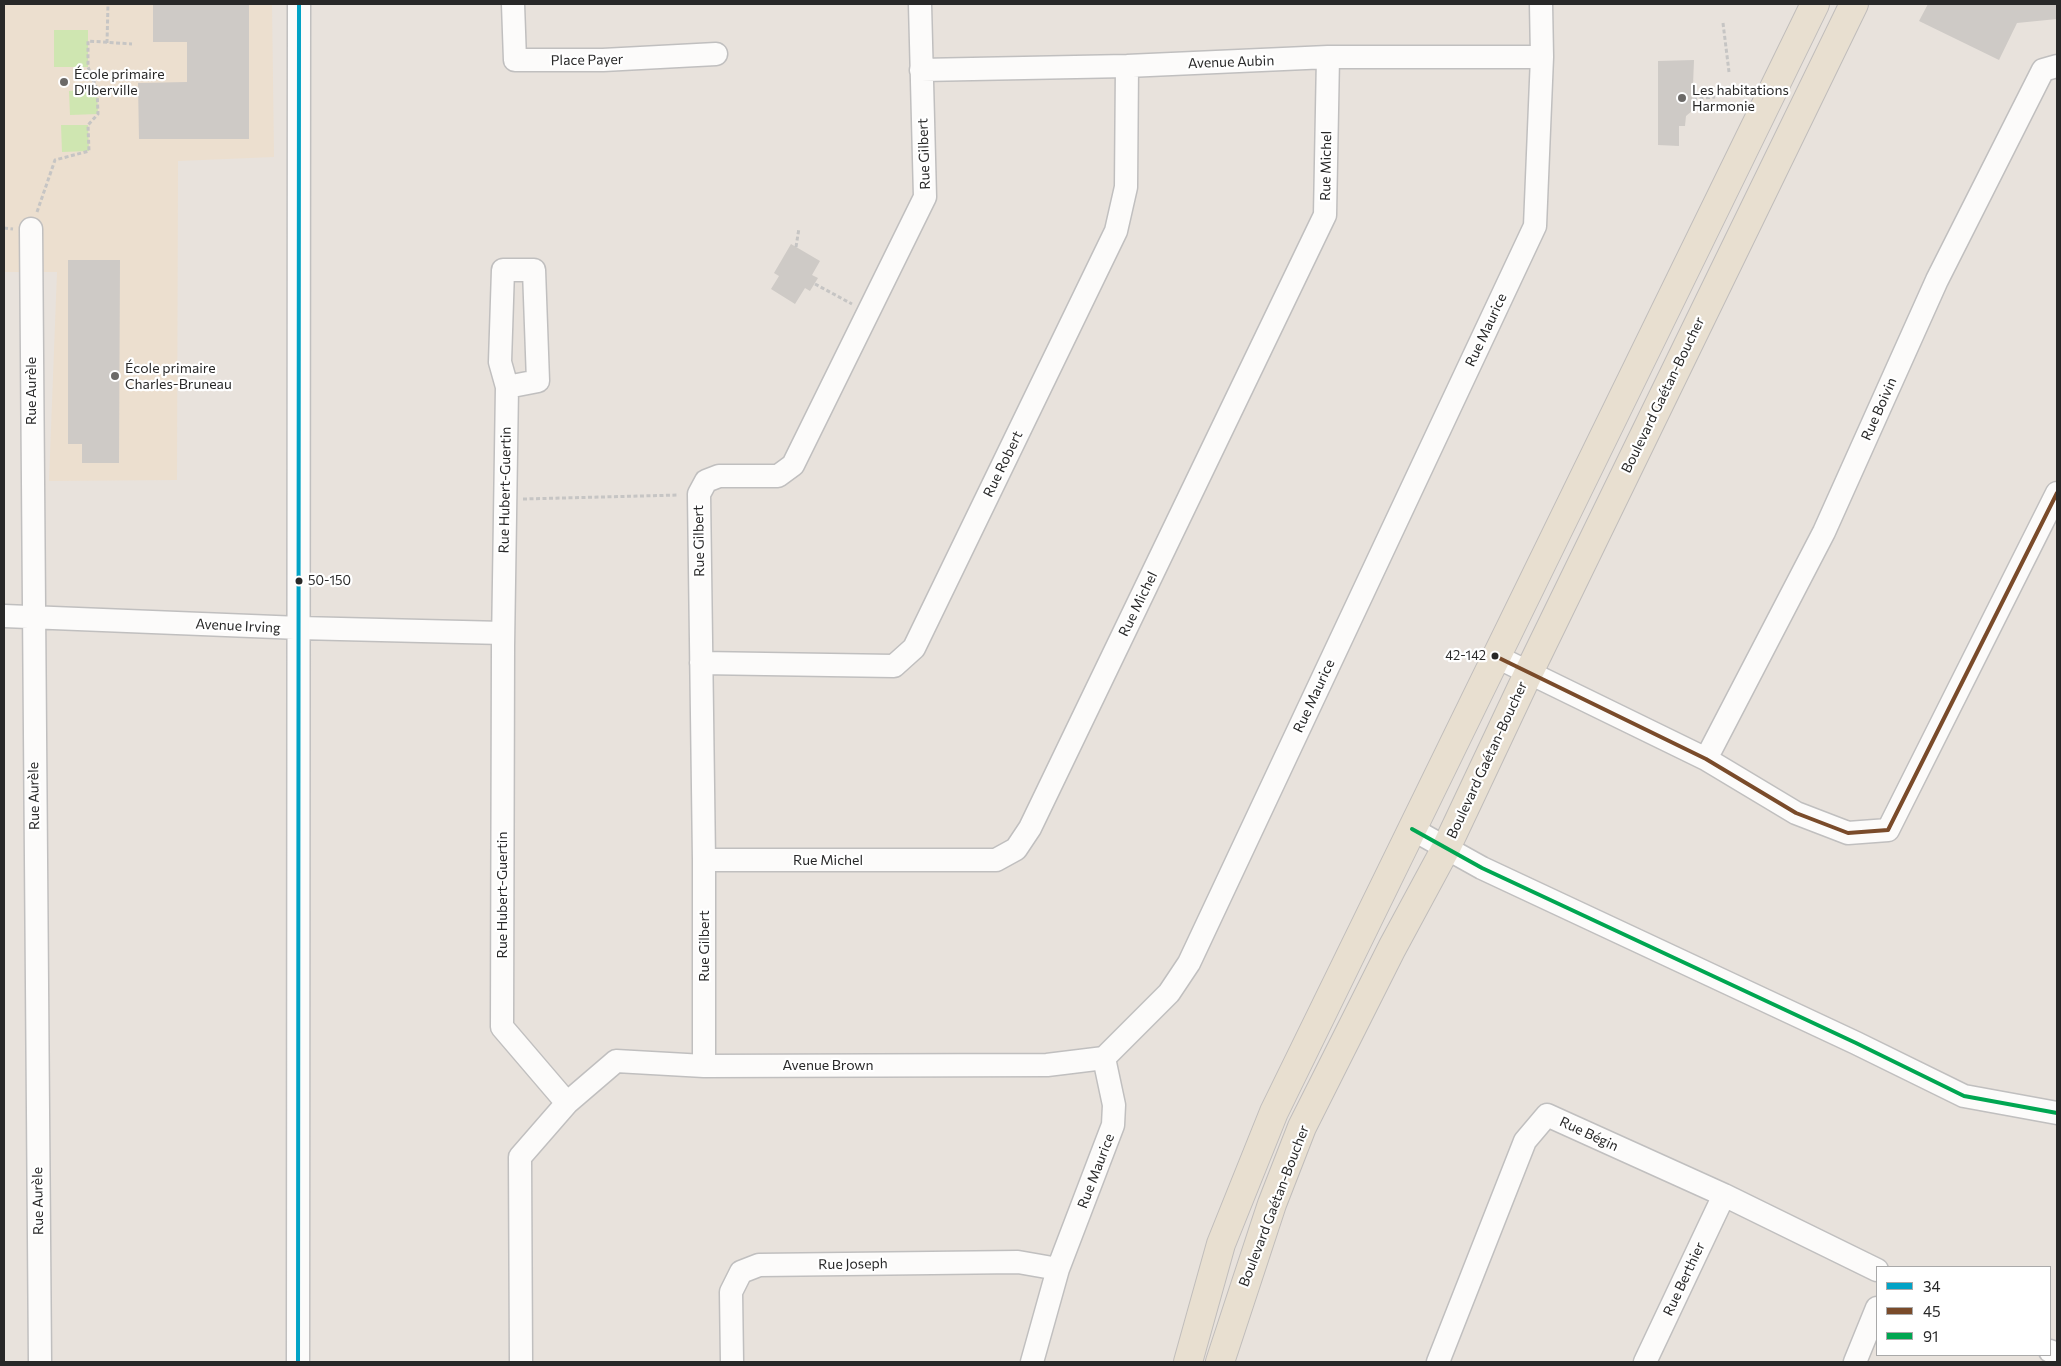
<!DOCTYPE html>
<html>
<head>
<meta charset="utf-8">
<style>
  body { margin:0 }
  #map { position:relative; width:2061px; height:1366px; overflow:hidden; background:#e8e2dc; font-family:Commissioner,sans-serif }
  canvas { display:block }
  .frame { position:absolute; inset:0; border:5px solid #282828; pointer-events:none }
  .legend { position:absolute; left:1876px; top:1266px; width:175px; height:90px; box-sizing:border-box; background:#fff; border:1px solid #a9a9a9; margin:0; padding:6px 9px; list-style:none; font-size:15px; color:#282828 }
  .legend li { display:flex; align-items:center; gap:10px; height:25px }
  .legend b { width:25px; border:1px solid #a9a9a9 }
</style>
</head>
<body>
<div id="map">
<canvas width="2061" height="1366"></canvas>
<div class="frame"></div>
<ul class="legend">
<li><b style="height:6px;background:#02a3c6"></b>34</li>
<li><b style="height:6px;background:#7a4b2a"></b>45</li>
<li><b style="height:6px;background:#00a651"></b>91</li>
</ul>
</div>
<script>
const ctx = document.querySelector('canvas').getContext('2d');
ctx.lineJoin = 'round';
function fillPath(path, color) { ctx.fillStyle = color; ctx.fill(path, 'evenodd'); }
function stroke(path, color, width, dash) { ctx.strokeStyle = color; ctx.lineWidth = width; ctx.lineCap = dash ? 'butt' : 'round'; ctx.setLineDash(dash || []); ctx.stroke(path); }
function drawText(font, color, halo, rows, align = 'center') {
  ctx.font = font + ' Commissioner,sans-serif'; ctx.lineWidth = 4.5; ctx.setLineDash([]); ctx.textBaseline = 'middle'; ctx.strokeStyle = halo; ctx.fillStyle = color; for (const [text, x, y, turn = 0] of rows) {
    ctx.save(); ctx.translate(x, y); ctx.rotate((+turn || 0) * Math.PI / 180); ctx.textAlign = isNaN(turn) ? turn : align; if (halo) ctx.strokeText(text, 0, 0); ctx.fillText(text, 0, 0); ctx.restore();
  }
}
const education = new Path2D(`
  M4,4H272L274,157L178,161L177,480L49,481L57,272H4Z`);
const green = new Path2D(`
  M54,30H88V67H54Z
  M97,89L98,114L70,115L69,91Z
  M61,125H88L89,151L62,152Z`);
const building = new Path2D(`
  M153,4H249V139H139L138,83L187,82V42H153Z
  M1928,4H2057V19L2017,23L1999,60L1919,21Z
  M1694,60L1692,111L1686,116L1685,126H1679V146L1658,145V61Z
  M791,244L820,261L812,275L818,278L810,291L805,288L795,304L771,289L779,276L774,273Z
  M68,260H120L119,463H82V444H68Z`);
const path = new Path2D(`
  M1723,23L1729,72
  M107,43L108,4
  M1693,99L1715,97
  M37,212L55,160L89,151L88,125L98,114L97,89L88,67V41L132,44
  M4,228L13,229
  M796,247L799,228
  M815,284L852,304
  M523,499L679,495`);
const minor = new Path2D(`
  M513,4L515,60H603L716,54
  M921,70L1127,66L1328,57H1542
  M31,229L40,1362
  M507,387L538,381L534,270H503L500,362L507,387L503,646L502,1027L567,1103
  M4,616L300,628L503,633
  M1495,656L1706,759L1796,813L1848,833L1888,830L2057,493
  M701,663L894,666L914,648L1116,231L1126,187L1127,66
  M1706,759L1824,532L1937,280L2043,70L2057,66
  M1412,829L1482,868L1856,1043L1964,1096L2057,1113
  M704,860H996L1016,849L1030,828L1325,215L1328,57
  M1104,1058L1169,993L1189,963L1535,226L1542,57L1541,4
  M704,1066V860L699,494L706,481L719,476H778L793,465L925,197L920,4
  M2050,1351L2057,1354
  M298,1362L299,4
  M521,1362L520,1157L567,1103L616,1061L704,1066L1047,1065L1104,1058
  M732,1362L731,1292L741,1272L759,1265L1018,1262L1058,1269
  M1032,1362L1058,1269L1113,1125L1114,1105L1104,1058
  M1438,1362L1525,1141L1547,1115L1724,1195L1877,1270
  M1645,1362L1724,1195
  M1855,1362L1877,1308`);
const major = new Path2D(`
  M1188,1362L1221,1244L1274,1112L1815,4
  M1220,1362L1272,1204L1302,1127L1392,948L1446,848L1529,672L1854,4`);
const bus1 = new Path2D(`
  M298,1362L299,4`);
const bus2 = new Path2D(`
  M1495,656L1706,759L1796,813L1848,833L1888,830L2057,493`);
const bus3 = new Path2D(`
  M1412,829L1482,868L1856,1043L1964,1096L2057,1113`);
const markers = [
  [64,82,5,"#6b6967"],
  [1682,98,5,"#6b6967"],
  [115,376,5,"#6b6967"],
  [299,581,4.5,"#282828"],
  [1495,656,4.5,"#282828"]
];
const busNames = [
  ["50-150",308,581],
  ["42-142",1486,656,"right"]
];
const streetNames = [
  ["Place Payer",587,60,-1],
  ["Avenue Aubin",1231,62,-2],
  ["Rue Gilbert",924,154,-92],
  ["Rue Michel",1326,166,-89],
  ["Rue Maurice",1486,330,-65],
  ["Rue Aurèle",31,391,-90],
  ["Boulevard Gaétan-Boucher",1663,395,-64],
  ["Rue Boivin",1879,409,-66],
  ["Rue Robert",1003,464,-64],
  ["Rue Hubert-Guertin",505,490,-89],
  ["Rue Gilbert",699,541,-91],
  ["Rue Michel",1138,604,-64],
  ["Avenue Irving",238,626,3],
  ["Rue Maurice",1314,696,-65],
  ["Boulevard Gaétan-Boucher",1487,760,-65],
  ["Rue Aurèle",34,796,-91],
  ["Rue Michel",828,860],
  ["Rue Hubert-Guertin",502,895,-90],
  ["Rue Gilbert",704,946,-90],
  ["Avenue Brown",828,1065],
  ["Rue Bégin",1589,1134,25],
  ["Rue Maurice",1096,1171,-69],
  ["Rue Aurèle",38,1201,-91],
  ["Boulevard Gaétan-Boucher",1274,1206,-69],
  ["Rue Joseph",853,1264,-1],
  ["Rue Berthier",1684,1279,-65]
];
const poiNames = [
  ["École primaire",74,74],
  ["D'Iberville",74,90],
  ["Les habitations",1692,90],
  ["Harmonie",1692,106],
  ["École primaire",125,368],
  ["Charles-Bruneau",125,384]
];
fillPath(education, '#ecdfcf');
fillPath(green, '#cfe6b1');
fillPath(building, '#cecac6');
stroke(minor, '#c0bfbf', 25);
stroke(major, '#c0bdbb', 30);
stroke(path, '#c6c5c4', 3, [4, 2.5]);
stroke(minor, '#fcfbfa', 22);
stroke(major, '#e8dfd0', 28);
stroke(bus1, '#02a3c6', 4);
stroke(bus2, '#7a4b2a', 4);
stroke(bus3, '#00a651', 4);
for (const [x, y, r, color] of markers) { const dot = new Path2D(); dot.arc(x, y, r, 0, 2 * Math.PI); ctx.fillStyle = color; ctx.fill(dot); stroke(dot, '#fff', 2); }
drawText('13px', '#282828', '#fff', busNames, 'left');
drawText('14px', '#282828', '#fff', streetNames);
drawText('14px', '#282828', '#fff', poiNames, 'left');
</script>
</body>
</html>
